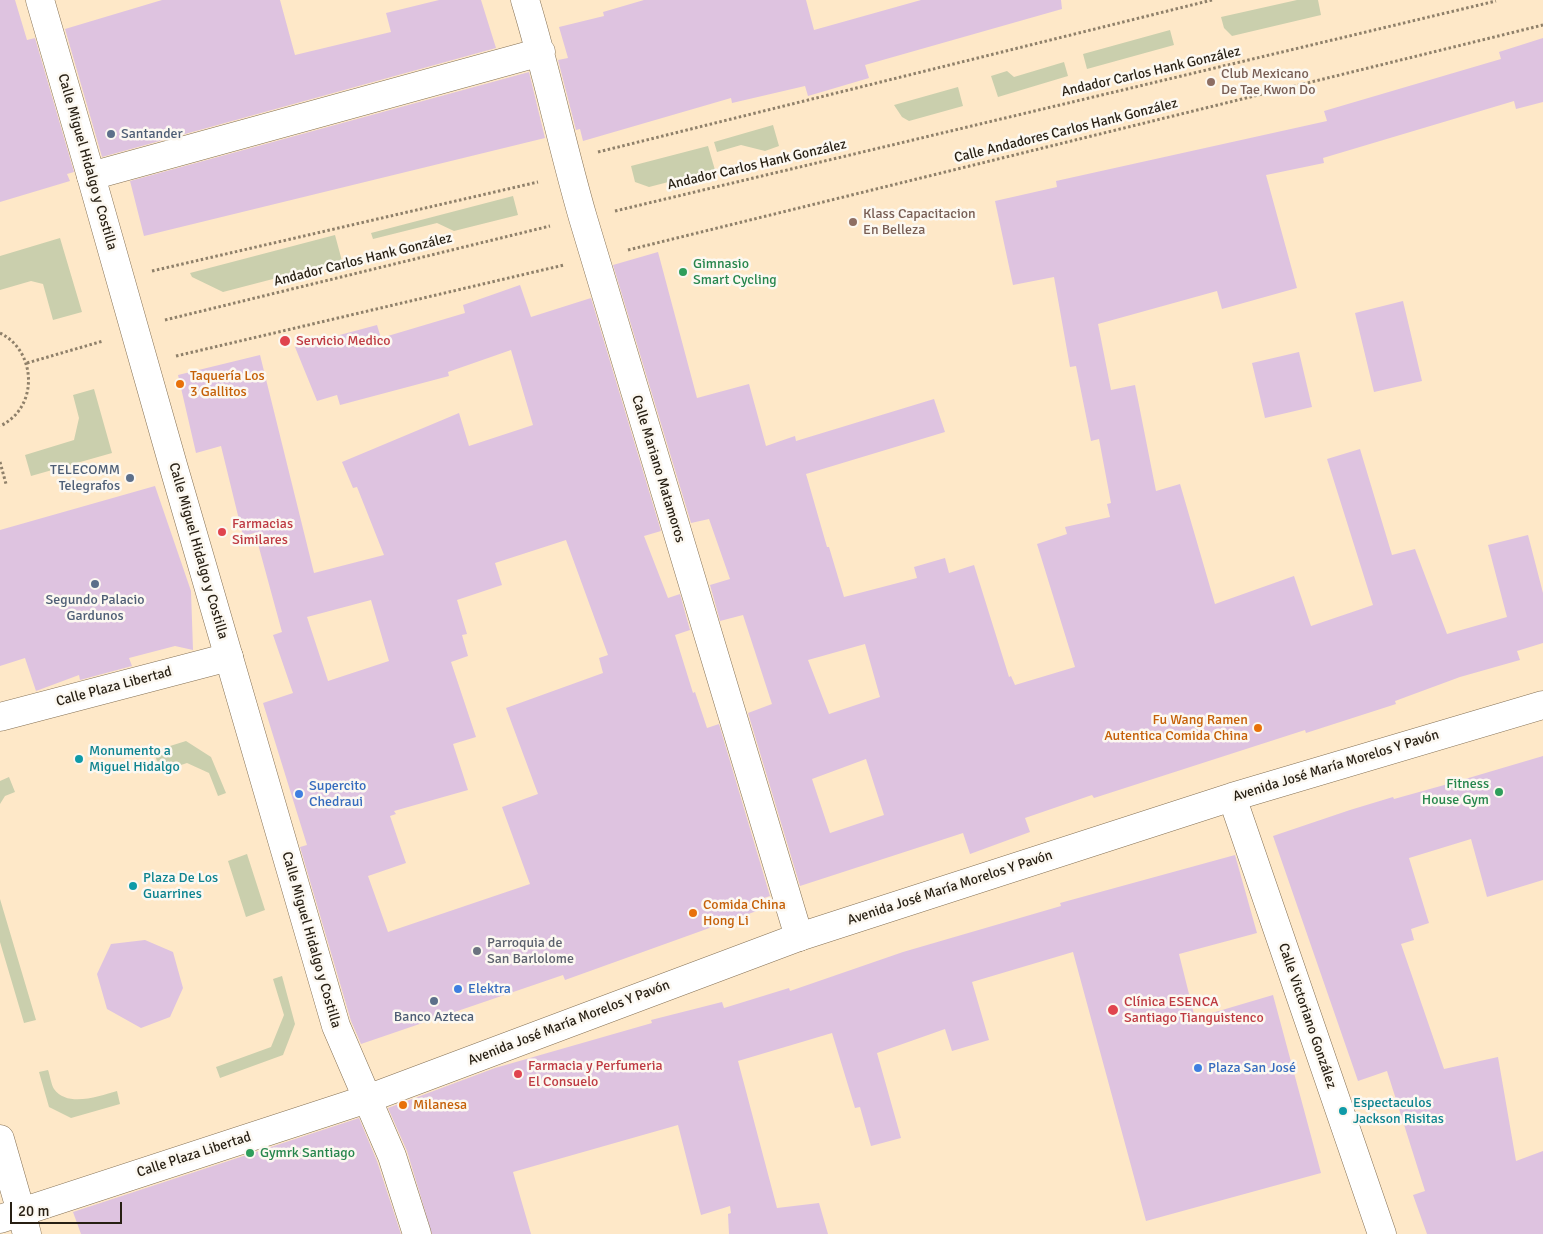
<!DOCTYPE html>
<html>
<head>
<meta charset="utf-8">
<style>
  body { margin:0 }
  #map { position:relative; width:1543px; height:1234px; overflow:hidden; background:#fee8c8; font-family:Signika,sans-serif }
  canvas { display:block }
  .scale { position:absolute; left:10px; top:1202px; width:112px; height:22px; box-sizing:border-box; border:2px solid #271f13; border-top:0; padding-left:6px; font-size:15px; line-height:18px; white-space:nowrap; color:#271f13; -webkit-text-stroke:4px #fcf8f1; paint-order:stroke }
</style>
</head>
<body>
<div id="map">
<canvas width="1543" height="1234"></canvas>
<div class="scale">20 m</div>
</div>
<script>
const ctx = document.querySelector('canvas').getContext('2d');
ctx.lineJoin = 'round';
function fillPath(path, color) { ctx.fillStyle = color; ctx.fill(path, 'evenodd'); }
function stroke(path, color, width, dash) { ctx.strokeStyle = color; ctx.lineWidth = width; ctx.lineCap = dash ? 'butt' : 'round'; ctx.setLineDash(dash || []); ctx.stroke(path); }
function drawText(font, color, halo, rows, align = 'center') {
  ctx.font = font + ' Signika,sans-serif'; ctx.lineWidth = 5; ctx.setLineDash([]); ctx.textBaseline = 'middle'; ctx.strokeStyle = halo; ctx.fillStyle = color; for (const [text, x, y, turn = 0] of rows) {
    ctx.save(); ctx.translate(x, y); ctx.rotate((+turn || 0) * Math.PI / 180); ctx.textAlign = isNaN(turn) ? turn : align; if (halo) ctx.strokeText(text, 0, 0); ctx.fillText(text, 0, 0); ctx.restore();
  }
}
const green = new Path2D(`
  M1297,0H1318L1321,15L1232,36L1224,28L1221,17Z
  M1170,30L1174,45L1087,69L1083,54Z
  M1064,62L1068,76L998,97L991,76L1007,71L1014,77Z
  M958,87L963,106L909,121L902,117L894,105Z
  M773,125L779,146L765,151L741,145L717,152L714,142Z
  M708,146L715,170L649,187L635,182L631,166Z
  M513,196L518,215L454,231L437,223L373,239L371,233Z
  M335,235L342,261L223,292L192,277L190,273Z
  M60,238L82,312L53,320L43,284L31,281L0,290V256Z
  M94,389L112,453L31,476L25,455L74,440L79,418L73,395Z
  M186,741L211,757L226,793L218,796L209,773L187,763L160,772L154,751Z
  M9,777L15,792L5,796L0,804V781Z
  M247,854L265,910L246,917L228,861Z
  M0,899L36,1020L24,1023L0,942Z
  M282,976L295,1024L283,1055L220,1078L216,1067L271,1047L284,1015L273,979Z
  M48,1070C50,1075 51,1084 54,1089C68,1108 99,1096 117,1091L120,1104L71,1118L49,1107L39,1072Z`);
const building = new Path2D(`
  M0,0H15L27,40L35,38L74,172L67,174L70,181L0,202Z
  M162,0H280L295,55L391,32L386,13L439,0H481L496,48L102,157L65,29Z
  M644,0H806L814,30L921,0H1061L1062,9L865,65L869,78L808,96L805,86L732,103L731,98L583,141L580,129L576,130L558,60L568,58L559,27L604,16L603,12Z
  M1543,38V102L1516,109L1514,101L1323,158L1324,163L1266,175L1297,288L1222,309L1217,291L1098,324L1111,390L1135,385L1156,491L1180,484L1215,604L1294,576L1311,626L1373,605L1327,459L1360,449L1392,555L1415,549L1447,634L1507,617L1488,545L1528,535L1543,593V643L1517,651L1520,660L1460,677L1395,701L1396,704L1306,733L1305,730L1094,798L1092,795L1025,818L1030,832L970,854L963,833L800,886L748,713L772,704L743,615L720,621L710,585L730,579L709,519L691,523L613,265L658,252L697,398L749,384L766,446L795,436L796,441L934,399L945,432L806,474L827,547H829L844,597L917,578L914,567L945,558L949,573L974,565L1009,677L1011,676L1015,685L1075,667L1037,544L1067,534L1065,527L1110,517L1107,504L1111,503L1099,439L1091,441L1076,366L1070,367L1054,277L1013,285L995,201L1057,187L1056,181L1327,121L1324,111L1501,59L1499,52ZM865,644L880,697L829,714L808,660ZM866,759L884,815L830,833L812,779Z
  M529,72L545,138L144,236L130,181Z
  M520,285L531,317L591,298L661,531L644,536L668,598L680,594L690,630L675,635L693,693L695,692L707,728L719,724L770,896L761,899L765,908L565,980L563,975L361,1044L351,1021L300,847L307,845L263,703L293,693L273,635L282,632L255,533L243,536L221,446L196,453L178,375L260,355L314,573L384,555L357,487L353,488L342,462L459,413L469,446L533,425L511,350L448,372L449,376L340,405L337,395L317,401L295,347L377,325L381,338L465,313L463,305ZM566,540L608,655L599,658L603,673L506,708L538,794L502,807L530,884L388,932L368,876L406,863L390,816L396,814L394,811L468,790L453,744L476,737L451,662L468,656L462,635L467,634L457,600L502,585L495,563ZM371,600L389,661L328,681L307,617Z
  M1403,301L1422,381L1374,392L1355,313Z
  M1299,352L1312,407L1265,418L1252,363Z
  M155,486L191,591L193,650L175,646L129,658L132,666L80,680L79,675L36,691L25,658L0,666V530Z
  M1543,756V880L1487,897L1471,839L1409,858L1429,923L1411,929L1414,940L1401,944L1444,1069L1498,1057L1516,1161L1543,1151V1234H1427L1413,1195L1425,1191L1387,1071L1358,1081L1273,836L1350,810L1393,797L1394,799L1455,782Z
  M1235,855L1257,933L1179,954L1195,1018L1273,995L1321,1173L1146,1221L1073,952L972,982L989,1040L952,1051L945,1029L877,1053L901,1138L871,1146L860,1107L855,1108L832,1033L738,1061L777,1208L819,1203L828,1234H729L728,1214L731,1213L730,1206L701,1215L678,1125L513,1172L531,1234H432L407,1151L388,1108L495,1068L652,1023L651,1020L722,1002L724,1008L789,988L790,991L903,952L1061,906L1060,903Z
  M145,940L173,952L183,988L170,1017L141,1028L107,1009L97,974L111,944Z
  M359,1118L377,1161L401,1234H81L73,1212Z`);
const path = new Path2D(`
  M598,152L1212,0
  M615,211L1496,1
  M628,250L1543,25
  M152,271L538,182
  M165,320L550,226
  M0,333C37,351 39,408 0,426
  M176,356L564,265
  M27,363L103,341
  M0,462L6,484`);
const minor = new Path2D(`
  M525,0C547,72 562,146 583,218L799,937
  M91,176L541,52
  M0,717L229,657
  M21,1212L27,1234`);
const major = new Path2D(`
  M40,0L91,176L173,465L336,1026L392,1156L417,1234
  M1232,797L1382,1234
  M0,1139L21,1212
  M0,1219L367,1099L799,937L1232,797L1543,705`);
const markers = [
  [1211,82,5,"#8d6e63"],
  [111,134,5,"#5c6f8a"],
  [853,222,5,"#8d6e63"],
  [683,272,5,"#2e9e5b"],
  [285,341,6,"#e0444e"],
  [180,384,5,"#e8710a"],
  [130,478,5,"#5c6f8a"],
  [222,532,5,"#e0444e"],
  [95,584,5,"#5c6f8a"],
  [1258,728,5,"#e8710a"],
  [79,759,5,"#0f9aa8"],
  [1499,792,5,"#2e9e5b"],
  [299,794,5,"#3f7fe0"],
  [133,886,5,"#0f9aa8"],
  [693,913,5,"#e8710a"],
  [477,951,5,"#6b7280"],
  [458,989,5,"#3f7fe0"],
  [434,1001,5,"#5c6f8a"],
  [1113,1010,6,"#e0444e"],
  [1198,1068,5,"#3f7fe0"],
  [518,1074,5,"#e0444e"],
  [403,1105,5,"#e8710a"],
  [1343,1111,5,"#0f9aa8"],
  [250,1153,5,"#2e9e5b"]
];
const streetNames = [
  ["Andador Carlos Hank González",1151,72,-13],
  ["Calle Andadores Carlos Hank González",1066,131,-14],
  ["Calle Miguel Hidalgo y Costilla",87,162,74],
  ["Andador Carlos Hank González",757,165,-13],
  ["Andador Carlos Hank González",363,260,-14],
  ["Calle Mariano Matamoros",658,469,73],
  ["Calle Miguel Hidalgo y Costilla",198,551,74],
  ["Calle Plaza Libertad",114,687,-15],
  ["Avenida José María Morelos Y Pavón",1336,766,-17],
  ["Avenida José María Morelos Y Pavón",950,888,-18],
  ["Calle Miguel Hidalgo y Costilla",311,940,74],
  ["Calle Victoriano González",1307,1016,71],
  ["Avenida José María Morelos Y Pavón",569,1023,-21],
  ["Calle Plaza Libertad",194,1155,-18]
];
const educationNames = [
  ["Club Mexicano",1221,74],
  ["De Tae Kwon Do",1221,90],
  ["Klass Capacitacion",863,214],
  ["En Belleza",863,230]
];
const serviceNames = [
  ["Santander",121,134,"left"],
  ["TELECOMM",120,470,"right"],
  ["Telegrafos",120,486,"right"],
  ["Segundo Palacio",95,600],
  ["Gardunos",95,616],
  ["Banco Azteca",434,1017]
];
const leisureNames = [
  ["Gimnasio",693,264],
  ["Smart Cycling",693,280],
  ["Fitness",1489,784,"right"],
  ["House Gym",1489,800,"right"],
  ["Gymrk Santiago",260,1153]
];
const healthNames = [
  ["Servicio Medico",296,341],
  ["Farmacias",232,524],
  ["Similares",232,540],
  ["Clínica ESENCA",1124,1002],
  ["Santiago Tianguistenco",1124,1018],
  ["Farmacia y Perfumeria",528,1066],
  ["El Consuelo",528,1082]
];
const foodNames = [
  ["Taquería Los",190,376],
  ["3 Gallitos",190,392],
  ["Fu Wang Ramen",1248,720,"right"],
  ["Autentica Comida China",1248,736,"right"],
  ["Comida China",703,905],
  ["Hong Li",703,921],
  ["Milanesa",413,1105]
];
const cultureNames = [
  ["Monumento a",89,751],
  ["Miguel Hidalgo",89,767],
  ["Plaza De Los",143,878],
  ["Guarrines",143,894],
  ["Espectaculos",1353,1103],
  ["Jackson Risitas",1353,1119]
];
const shopNames = [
  ["Supercito",309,786],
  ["Chedraui",309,802],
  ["Elektra",468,989],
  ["Plaza San José",1208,1068]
];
const worshipNames = [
  ["Parroquia de",487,943],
  ["San Barlolome",487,959]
];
fillPath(green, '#cacfad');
fillPath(building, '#dec3e0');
stroke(minor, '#847054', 29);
stroke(major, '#847054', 29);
stroke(path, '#8f806a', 3, [2.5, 2.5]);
stroke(minor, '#fff', 28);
stroke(major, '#fff', 28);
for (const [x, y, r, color] of markers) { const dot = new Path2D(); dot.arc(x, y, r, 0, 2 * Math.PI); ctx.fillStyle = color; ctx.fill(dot); stroke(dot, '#fcf8f1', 2); }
drawText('14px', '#271f13', '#fcf8f1', streetNames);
drawText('14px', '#785e54', '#fcf8f1', educationNames, 'left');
drawText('14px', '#4e5e75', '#fcf8f1', serviceNames);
drawText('14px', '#27864d', '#fcf8f1', leisureNames, 'left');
drawText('14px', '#be3a42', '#fcf8f1', healthNames, 'left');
drawText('14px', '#c56008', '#fcf8f1', foodNames, 'left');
drawText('14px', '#0d838f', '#fcf8f1', cultureNames, 'left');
drawText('14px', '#366cbe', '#fcf8f1', shopNames, 'left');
drawText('14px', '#5b616d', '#fcf8f1', worshipNames, 'left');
</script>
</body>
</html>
